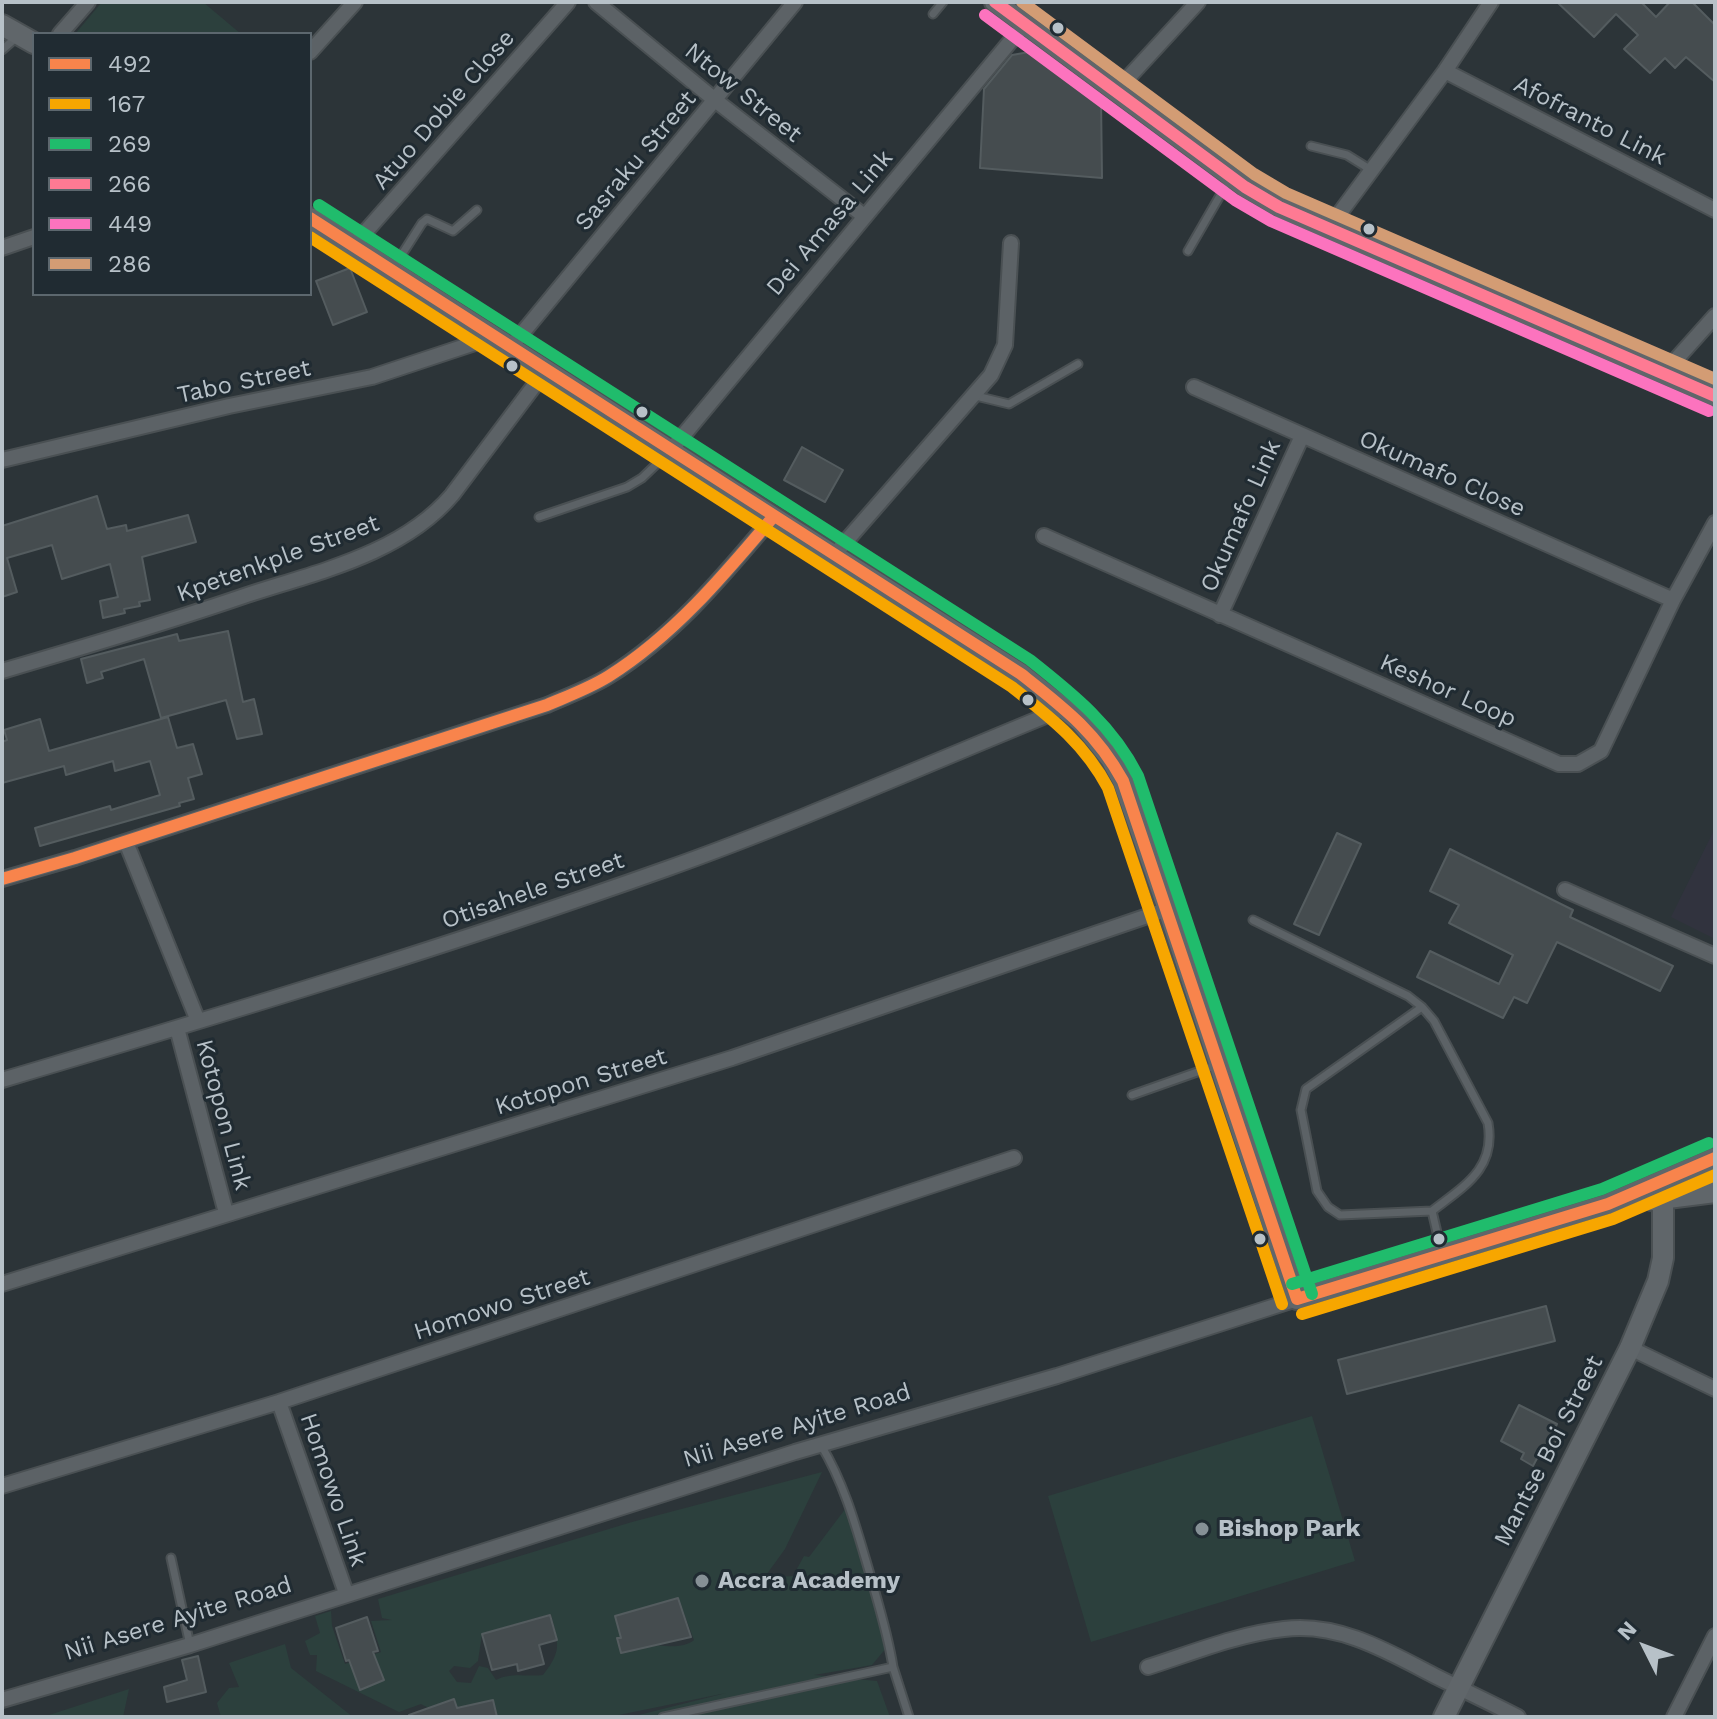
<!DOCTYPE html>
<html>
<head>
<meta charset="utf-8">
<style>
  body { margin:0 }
  #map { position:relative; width:1717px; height:1719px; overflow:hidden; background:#2c3438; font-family:"Work Sans",sans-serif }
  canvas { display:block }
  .frame { position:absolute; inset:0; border:4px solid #b7c1c8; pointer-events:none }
  .legend { position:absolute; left:32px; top:32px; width:280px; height:264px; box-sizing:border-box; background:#202b32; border:2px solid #5c676e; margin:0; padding:10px 14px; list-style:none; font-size:24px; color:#b7c1c8 }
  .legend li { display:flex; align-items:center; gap:16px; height:40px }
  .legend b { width:40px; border:2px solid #5c676e }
  .north { position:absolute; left:1605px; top:1607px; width:80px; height:80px; -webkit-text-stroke:6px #202b32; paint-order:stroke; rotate:312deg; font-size:22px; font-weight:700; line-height:32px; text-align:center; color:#b7c1c8 }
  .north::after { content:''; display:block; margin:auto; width:28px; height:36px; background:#b7c1c8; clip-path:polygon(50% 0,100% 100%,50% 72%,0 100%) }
</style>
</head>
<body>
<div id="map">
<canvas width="1717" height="1719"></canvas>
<div class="frame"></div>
<ul class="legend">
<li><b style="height:10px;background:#f8844c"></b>492</li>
<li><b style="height:10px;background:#f7a600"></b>167</li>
<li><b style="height:10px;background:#20bc6c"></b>269</li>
<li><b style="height:10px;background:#fe7a93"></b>266</li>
<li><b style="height:10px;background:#fc73be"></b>449</li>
<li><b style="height:10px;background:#d39c74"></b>286</li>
</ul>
<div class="north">N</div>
</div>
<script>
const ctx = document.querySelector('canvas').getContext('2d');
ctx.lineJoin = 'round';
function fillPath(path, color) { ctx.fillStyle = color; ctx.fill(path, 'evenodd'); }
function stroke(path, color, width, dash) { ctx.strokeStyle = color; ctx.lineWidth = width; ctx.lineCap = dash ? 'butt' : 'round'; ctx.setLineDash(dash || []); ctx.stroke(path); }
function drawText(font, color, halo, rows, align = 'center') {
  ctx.font = font + ' "Work Sans",sans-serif'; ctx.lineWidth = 6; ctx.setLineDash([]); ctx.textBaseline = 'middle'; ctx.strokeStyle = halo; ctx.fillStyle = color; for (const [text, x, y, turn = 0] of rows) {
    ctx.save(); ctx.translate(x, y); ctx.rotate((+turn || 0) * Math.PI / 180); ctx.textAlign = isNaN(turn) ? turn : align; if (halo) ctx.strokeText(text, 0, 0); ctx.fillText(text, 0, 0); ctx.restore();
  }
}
const medical = new Path2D(`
  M1715,828V939L1671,917Z`);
const green = new Path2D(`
  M102,2H203L241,34H75Z
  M1312,1416L1355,1561L1091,1642L1048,1496Z
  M822,1472L785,1549L764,1578L793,1576L804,1556L809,1557L849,1504L887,1647L872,1665L814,1675L877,1681L890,1717H631L726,1693L609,1717H490L486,1709C480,1708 472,1705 465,1706C442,1707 449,1719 421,1704L399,1712L316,1671L317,1655H310L305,1641L320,1633L315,1616L331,1611L332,1626L345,1664L381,1652L371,1621L392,1620L382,1618L378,1599L632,1522ZM678,1598L694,1640C677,1654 639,1641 618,1638L628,1635L626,1628L618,1629L615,1616ZM551,1614C558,1643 563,1650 543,1675C526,1677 511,1672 496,1680L488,1668L479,1666L471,1683L457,1682L449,1671L454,1666L470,1668L478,1661L482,1634L515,1624L519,1638L531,1642L525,1621Z
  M285,1644L291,1668L353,1717H221L217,1703L229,1688L239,1687L229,1663Z
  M129,1689L123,1717H43Z`);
const building = new Path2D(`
  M1557,2H1641L1656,17L1670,2H1692L1715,25V82L1686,57L1675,68L1665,58L1650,73L1624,49L1638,35L1616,14L1594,37Z
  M1035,51L1101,97L1102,178L980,168L984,89L1012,55Z
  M350,268L367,312L333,325L316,281Z
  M802,447L843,470L825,502L784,480Z
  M97,496L107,529L126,525L127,531L188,515L196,542L142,557L150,600L139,602L140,606L124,609L125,613L103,618L100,601L118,597L110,564L62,579L52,545L7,558L17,592L2,597V526Z
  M228,631L243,702L254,699L262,734L237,739L226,700L161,718L144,659L101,672L103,678L87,683L81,659L177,634L179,641Z
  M168,717L177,748L193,744L202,774L188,778L194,799L179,803L180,806L40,846L35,828L110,806L111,810L160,795L150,761L115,771L113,761L66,775L64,766L2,783V742L7,740L4,730L40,719L49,751Z
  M1337,833L1361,844L1319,935L1294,924Z
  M1450,849L1573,910L1570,917L1673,966L1660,991L1557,942L1527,1003L1514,997L1503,1018L1417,977L1430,951L1499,984L1513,955L1449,923L1459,905L1430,891Z
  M1546,1306L1555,1341L1347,1394L1338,1360Z
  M1519,1405L1557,1424L1552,1435L1558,1438L1549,1455L1541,1451L1533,1466L1521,1459L1524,1453L1501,1441Z
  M678,1598L691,1637L621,1653L617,1638H621L615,1616Z
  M550,1615L557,1640L539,1645L544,1664L518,1671L517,1664L492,1670L482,1634Z
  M367,1617L378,1651L373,1652L384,1680L360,1690L349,1660L346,1661L336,1628Z
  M198,1656L206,1692L167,1702L164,1687L187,1680L182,1660Z
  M454,1699L457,1708L493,1700L497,1717H409V1715Z`);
const lane = new Path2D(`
  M933,14L943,2
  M2,50L18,36
  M1311,146L1347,155L1371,170
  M1188,251L1229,180
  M392,270L422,223L427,219L453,231L477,210
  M976,396L1009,404L1078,364
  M539,517L627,487L642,478L667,454
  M1253,920L1408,996L1422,1007L1434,1021L1488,1123C1496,1169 1464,1186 1432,1211L1442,1254
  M1422,1007L1306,1089L1301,1110L1317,1191L1328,1207L1340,1215L1432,1211
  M1132,1095L1217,1065
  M171,1558L190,1645
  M893,1667L909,1717
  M663,1717L893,1667C888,1634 878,1603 869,1571C856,1527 845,1485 821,1445`);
const street = new Path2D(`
  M596,2L715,100L864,216
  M60,34L88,2
  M310,52L355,2
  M1445,71L1715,210
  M1116,91L1198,2
  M1328,229L1445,71L1491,2
  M353,246L568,2
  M2,248L34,237
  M510,348L795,2
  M1664,373L1715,316
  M1194,387L1673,600
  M671,450L1024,25
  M2,460L229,406L372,377L493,337
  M1044,536L1559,764H1578L1601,751L1673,600L1715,523
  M834,555L991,375L1005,345L1011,243
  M1220,615L1302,436
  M2,671C84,647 166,623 247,595C317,572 402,554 452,495L546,370
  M126,842L198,1021
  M2,879L75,858L547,705C567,696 590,688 609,676C675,635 723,576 773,517
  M1565,890L1715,956
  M177,1028L226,1213
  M2,1080C225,1014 447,947 666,869C801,821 932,762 1065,708
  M2,1284L732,1058L1168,909
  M1630,1348L1715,1389
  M279,1402L346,1593
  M2,1486L279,1402L1014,1158
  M1148,1667C1192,1653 1238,1634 1284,1629C1339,1622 1389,1652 1435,1676C1463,1690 1491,1703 1518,1717
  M2,1700L190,1645L795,1452L1057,1376L1297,1299
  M1674,1717L1715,1636`);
const secondary = new Path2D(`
  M995,2L1245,187L1279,207L1715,396
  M2,25L34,43
  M310,218L773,517L1021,674L1081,722L1111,759L1123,781L1168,909L1297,1299L1608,1204L1715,1158
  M1652,1200L1715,1192
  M1444,1717L1630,1348L1658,1281L1663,1258V1199`);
const bus1 = new Path2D(`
  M310,218L1021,674C1064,708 1096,732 1123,781L1297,1299
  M2,879L75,858L547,705C568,696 590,688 609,676C674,635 724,575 773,517
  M1297,1299L1608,1204L1715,1158`);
const bus2 = new Path2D(`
  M310,237L1012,687C1051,718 1084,743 1108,788L1282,1304
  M1302,1314L1613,1219L1715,1175`);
const bus3 = new Path2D(`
  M319,205L1030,660C1073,694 1113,726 1138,776L1312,1294
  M1292,1284L1602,1189L1709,1143`);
const bus4 = new Path2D(`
  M995,2L1245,187L1279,207L1715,396`);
const bus5 = new Path2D(`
  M985,15L1235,200L1271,221L1709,411`);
const bus6 = new Path2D(`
  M1022,2L1254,174L1286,193L1715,379`);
const markers = [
  [1058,28,7,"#b7c1c8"],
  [1369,229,7,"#b7c1c8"],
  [512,366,7,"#b7c1c8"],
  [642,412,7,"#b7c1c8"],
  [1028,700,7,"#b7c1c8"],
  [1260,1239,7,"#b7c1c8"],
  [1439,1239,7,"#b7c1c8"],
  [1202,1529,8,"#869096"],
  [702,1581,8,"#869096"]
];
const streetNames = [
  ["Ntow Street",743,93,39],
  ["Atuo Dobie Close",444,110,-49],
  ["Afofranto Link",1590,121,27],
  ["Sasraku Street",636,161,-50],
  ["Dei Amasa Link",830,223,-50],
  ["Tabo Street",244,382,-12],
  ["Okumafo Close",1442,474,24],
  ["Okumafo Link",1241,516,-66],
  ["Kpetenkple Street",278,559,-20],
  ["Keshor Loop",1448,691,24],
  ["Otisahele Street",533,891,-19],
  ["Kotopon Street",581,1082,-17],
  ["Kotopon Link",223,1115,75],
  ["Homowo Street",502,1305,-18],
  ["Nii Asere Ayite Road",797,1426,-17],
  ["Mantse Boi Street",1549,1451,-63],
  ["Homowo Link",333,1490,71],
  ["Nii Asere Ayite Road",178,1619,-17]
];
const poiNames = [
  ["Bishop Park",1218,1529],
  ["Accra Academy",718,1581]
];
fillPath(medical, '#31333e');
fillPath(green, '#2c403d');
fillPath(building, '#454c4f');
stroke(building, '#545c5f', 2);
stroke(lane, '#4a5053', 11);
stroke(street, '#4a5053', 18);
stroke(secondary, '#4a5053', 24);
stroke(lane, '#5c6266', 7);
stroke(street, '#5c6266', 14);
stroke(secondary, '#60666a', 20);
stroke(bus1, '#f8844c', 12);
stroke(bus2, '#f7a600', 12);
stroke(bus3, '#20bc6c', 12);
stroke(bus4, '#fe7a93', 12);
stroke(bus5, '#fc73be', 12);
stroke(bus6, '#d39c74', 12);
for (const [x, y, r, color] of markers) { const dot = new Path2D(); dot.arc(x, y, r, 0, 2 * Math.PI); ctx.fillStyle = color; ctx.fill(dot); stroke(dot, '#202b32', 3); }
drawText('24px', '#b7c1c8', '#202b32', streetNames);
drawText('bold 24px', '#b7c1c8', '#202b32', poiNames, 'left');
</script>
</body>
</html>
